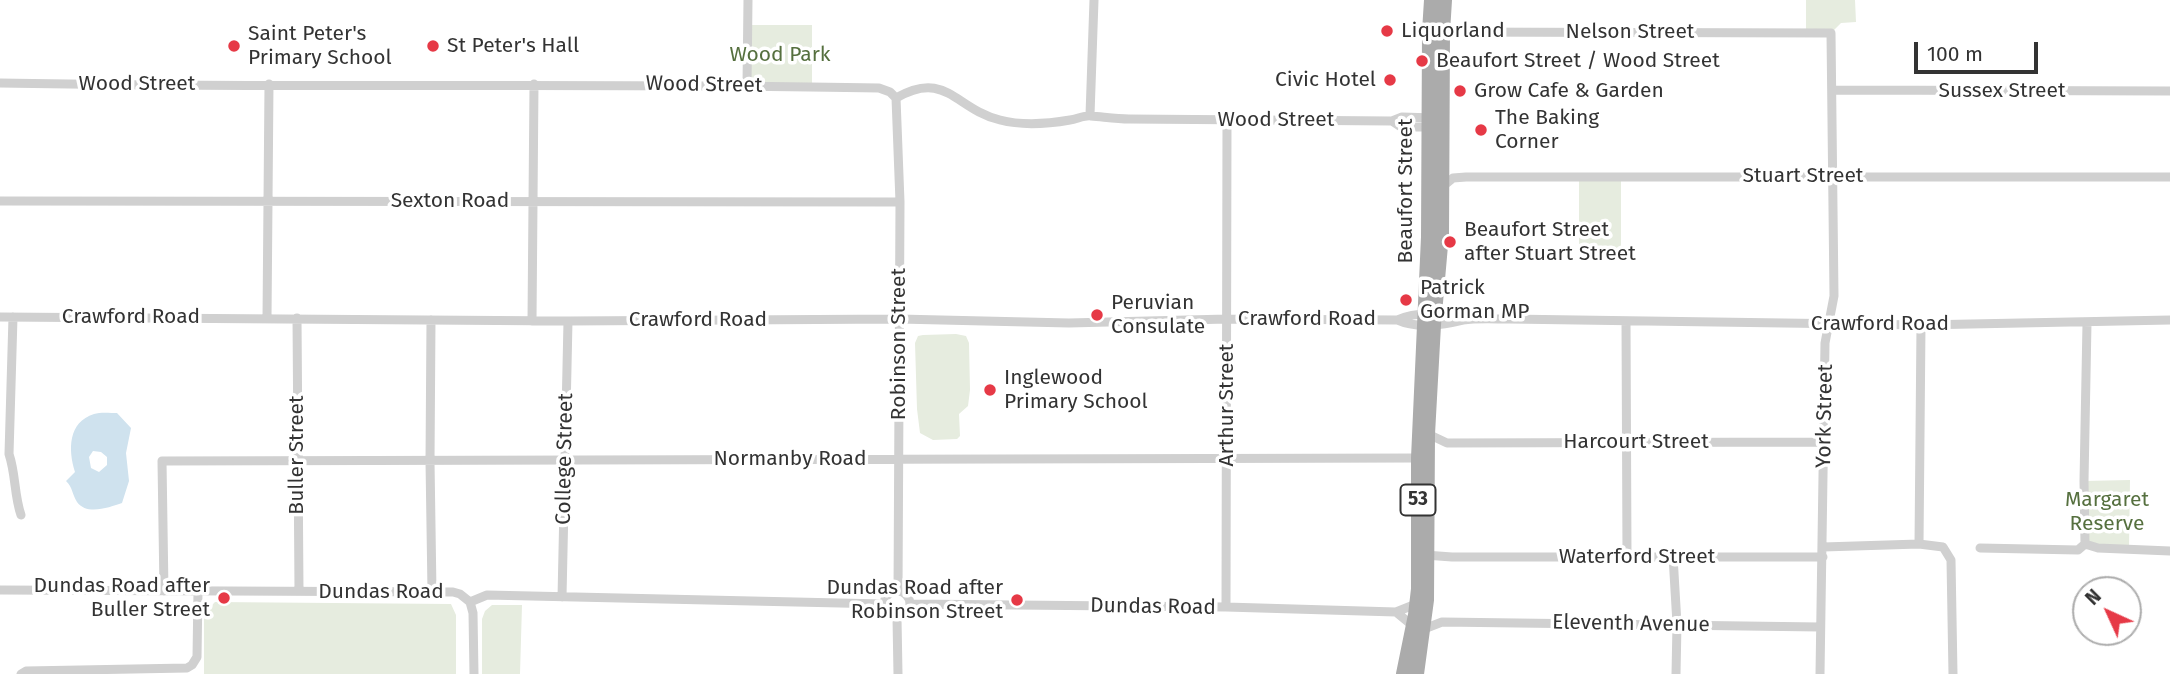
<!DOCTYPE html>
<html>
<head>
<meta charset="utf-8">
<style>
  body { margin:0 }
  #map { position:relative; width:2170px; height:674px; overflow:hidden; background:#fff; font-family:"Fira Sans",sans-serif }
  canvas { display:block }
  .north { position:absolute; left:2072px; top:576px; width:70px; height:70px; box-sizing:border-box; background:#fff; border:2px solid #adadad; border-radius:50%; rotate:315deg; font-size:19px; font-weight:700; line-height:28px; text-align:center; color:#333 }
  .north::after { content:''; display:block; margin:auto; width:24px; height:32px; background:#e63946; clip-path:polygon(50% 0,100% 100%,50% 72%,0 100%) }
  .scale { position:absolute; left:1914px; top:42px; width:124px; height:32px; box-sizing:border-box; border:4px solid #333; border-top:0; padding-left:9px; font-size:21px; line-height:24px; white-space:nowrap; color:#333; -webkit-text-stroke:5px #fff; paint-order:stroke }
</style>
</head>
<body>
<div id="map">
<canvas width="2170" height="674"></canvas>
<div class="north">N</div>
<div class="scale">100 m</div>
</div>
<script>
const ctx = document.querySelector('canvas').getContext('2d');
ctx.lineJoin = 'round';
function fillPath(path, color) { ctx.fillStyle = color; ctx.fill(path, 'evenodd'); }
function stroke(path, color, width, dash) { ctx.strokeStyle = color; ctx.lineWidth = width; ctx.lineCap = dash ? 'butt' : 'round'; ctx.setLineDash(dash || []); ctx.stroke(path); }
function drawText(font, color, halo, rows, align = 'center') {
  ctx.font = font + ' "Fira Sans",sans-serif'; ctx.lineWidth = 7; ctx.setLineDash([]); ctx.textBaseline = 'middle'; ctx.strokeStyle = halo; ctx.fillStyle = color; for (const [text, x, y, turn = 0] of rows) {
    ctx.save(); ctx.translate(x, y); ctx.rotate((+turn || 0) * Math.PI / 180); ctx.textAlign = isNaN(turn) ? turn : align; if (halo) ctx.strokeText(text, 0, 0); ctx.fillText(text, 0, 0); ctx.restore();
  }
}
const green = new Path2D(`
  M1806,0H1855L1856,22L1841,23L1831,33H1806Z
  M749,25H812V84L747,85Z
  M1579,177H1621V253H1579Z
  M956,334L966,336L969,343L970,390L968,406L959,414L960,436L957,439L933,440L920,433L917,409L915,343L918,336L923,335Z
  M2130,480L2129,548L2085,544L2084,481Z
  M215,602L451,604L456,615V674H204V613Z
  M492,605H522L520,674H482V619L485,611Z`);
const water = new Path2D(`
  M117,413L131,428L126,453L129,481L122,503C110,507 87,516 77,502C72,494 73,488 66,481L75,472C68,450 68,422 94,414C100,412 110,413 117,413ZM93,451L101,452L107,457V465L99,472L91,468L89,457Z`);
const street = new Path2D(`
  M1439,32L1831,33L1834,296L1825,343L1820,674
  M0,83C293,89 586,82 879,88L890,92L896,98
  M747,85L748,0
  M1833,90L2170,91
  M896,98C946,69 955,109 1000,120C1023,126 1047,124 1070,120C1077,119 1085,115 1091,116C1104,117 1116,119 1129,119L1392,121L1402,117L1434,118
  M896,98L900,202L898,591
  M1090,115L1094,0
  M1392,121L1401,127H1430
  M1442,187L1453,178L1466,177H2170
  M0,201L900,202
  M0,317L568,321L899,319L1069,323L1227,319L1397,320C1417,329 1442,325 1463,320C1477,318 1494,319 1509,319L1921,325L2170,320
  M13,317L9,454C16,475 14,495 21,515
  M267,318L269,84
  M297,318L299,591
  M431,320L430,461L432,592
  M1397,320C1414,312 1447,311 1464,320
  M532,321L534,84
  M1626,321L1627,556
  M1428,434L1447,443L1825,442
  M1919,544L1921,325
  M2085,544L2084,481L2087,323
  M1823,547L1919,544L1943,547L1951,560L1953,674
  M1980,548L2078,550L2085,544L2098,548L2170,551
  M1425,555L1452,557H1823
  M1673,556L1677,624L1676,674
  M0,590L453,592L460,594L470,602
  M164,591L162,461L1418,458
  M884 604a13 13 0 1 1 26 0a13 13 0 1 1-26 0Z
  M562,597L568,321
  M470,602L487,595L884,604
  M470,602L473,613L474,674
  M910,604L1226,607L1396,612L1416,604
  M1226,607L1227,119
  M1396,612L1413,626
  M897,618L898,674
  M1424,629L1442,622L1820,627
  M21,674L26,671L187,668L192,665L197,657L198,591`);
const primary = new Path2D(`
  M1403,674L1415,615L1418,589V458L1428,237L1429,32L1431,0
  M1417,674L1427,600L1428,434L1434,325L1442,234L1443,32L1445,0`);
const markers = [
  [1387,31,7,"#e63946"],
  [234,46,7,"#e63946"],
  [433,46,7,"#e63946"],
  [1422,61,7,"#e63946"],
  [1390,80,7,"#e63946"],
  [1460,91,7,"#e63946"],
  [1481,130,7,"#e63946"],
  [1450,242,7,"#e63946"],
  [1406,300,7,"#e63946"],
  [1097,315,7,"#e63946"],
  [990,390,7,"#e63946"],
  [224,598,7,"#e63946"],
  [1017,600,7,"#e63946"]
];
const shields = [
  [1418,500,35]
];
const shieldNames = [
  ["53",1418,500]
];
const poiNames = [
  ["Liquorland",1401,31],
  ["Saint Peter's",248,34],
  ["Primary School",248,58],
  ["St Peter's Hall",447,46],
  ["Beaufort Street / Wood Street",1436,61],
  ["Civic Hotel",1376,80,"right"],
  ["Grow Cafe & Garden",1474,91],
  ["The Baking",1495,118],
  ["Corner",1495,142],
  ["Beaufort Street",1464,230],
  ["after Stuart Street",1464,254],
  ["Patrick",1420,288],
  ["Gorman MP",1420,312],
  ["Peruvian",1111,303],
  ["Consulate",1111,327],
  ["Inglewood",1004,378],
  ["Primary School",1004,402],
  ["Dundas Road after",210,586,"right"],
  ["Buller Street",210,610,"right"],
  ["Dundas Road after",1003,588,"right"],
  ["Robinson Street",1003,612,"right"]
];
const streetNames = [
  ["Nelson Street",1630,32],
  ["Wood Street",137,84],
  ["Wood Street",704,85,1],
  ["Sussex Street",2002,91],
  ["Wood Street",1276,120],
  ["Stuart Street",1803,176],
  ["Beaufort Street",1406,191,-90],
  ["Sexton Road",450,201],
  ["Crawford Road",131,317],
  ["Crawford Road",1307,319],
  ["Crawford Road",698,320],
  ["Crawford Road",1880,324],
  ["Robinson Street",899,344,-90],
  ["Arthur Street",1227,405,-90],
  ["York Street",1825,416,-89],
  ["Harcourt Street",1636,442],
  ["Buller Street",297,455,-90],
  ["College Street",565,459,-89],
  ["Normanby Road",790,459],
  ["Waterford Street",1637,557],
  ["Dundas Road",381,592],
  ["Dundas Road",1153,607,1],
  ["Eleventh Avenue",1631,624,1]
];
const parkNames = [
  ["Wood Park",780,55],
  ["Margaret",2107,500],
  ["Reserve",2107,524]
];
fillPath(green, '#e6ecdf');
fillPath(water, '#cfe2ee');
stroke(street, '#d0d0d0', 9);
stroke(primary, '#ababab', 14);
for (const [x, y, r, color] of markers) { const dot = new Path2D(); dot.arc(x, y, r, 0, 2 * Math.PI); ctx.fillStyle = color; ctx.fill(dot); stroke(dot, '#fff', 2.5); }
for (const [x, y, w] of shields) { const box = new Path2D(); box.roundRect(x - w / 2, y - 15.5, w, 31, 5); ctx.fillStyle = '#fff'; ctx.fill(box); stroke(box, '#333', 2); }
drawText('bold 19px', '#333', null, shieldNames);
drawText('21px', '#333', '#fff', poiNames, 'left');
drawText('21px', '#333', '#fff', streetNames);
drawText('21px', '#56703f', '#fff', parkNames);
</script>
</body>
</html>
